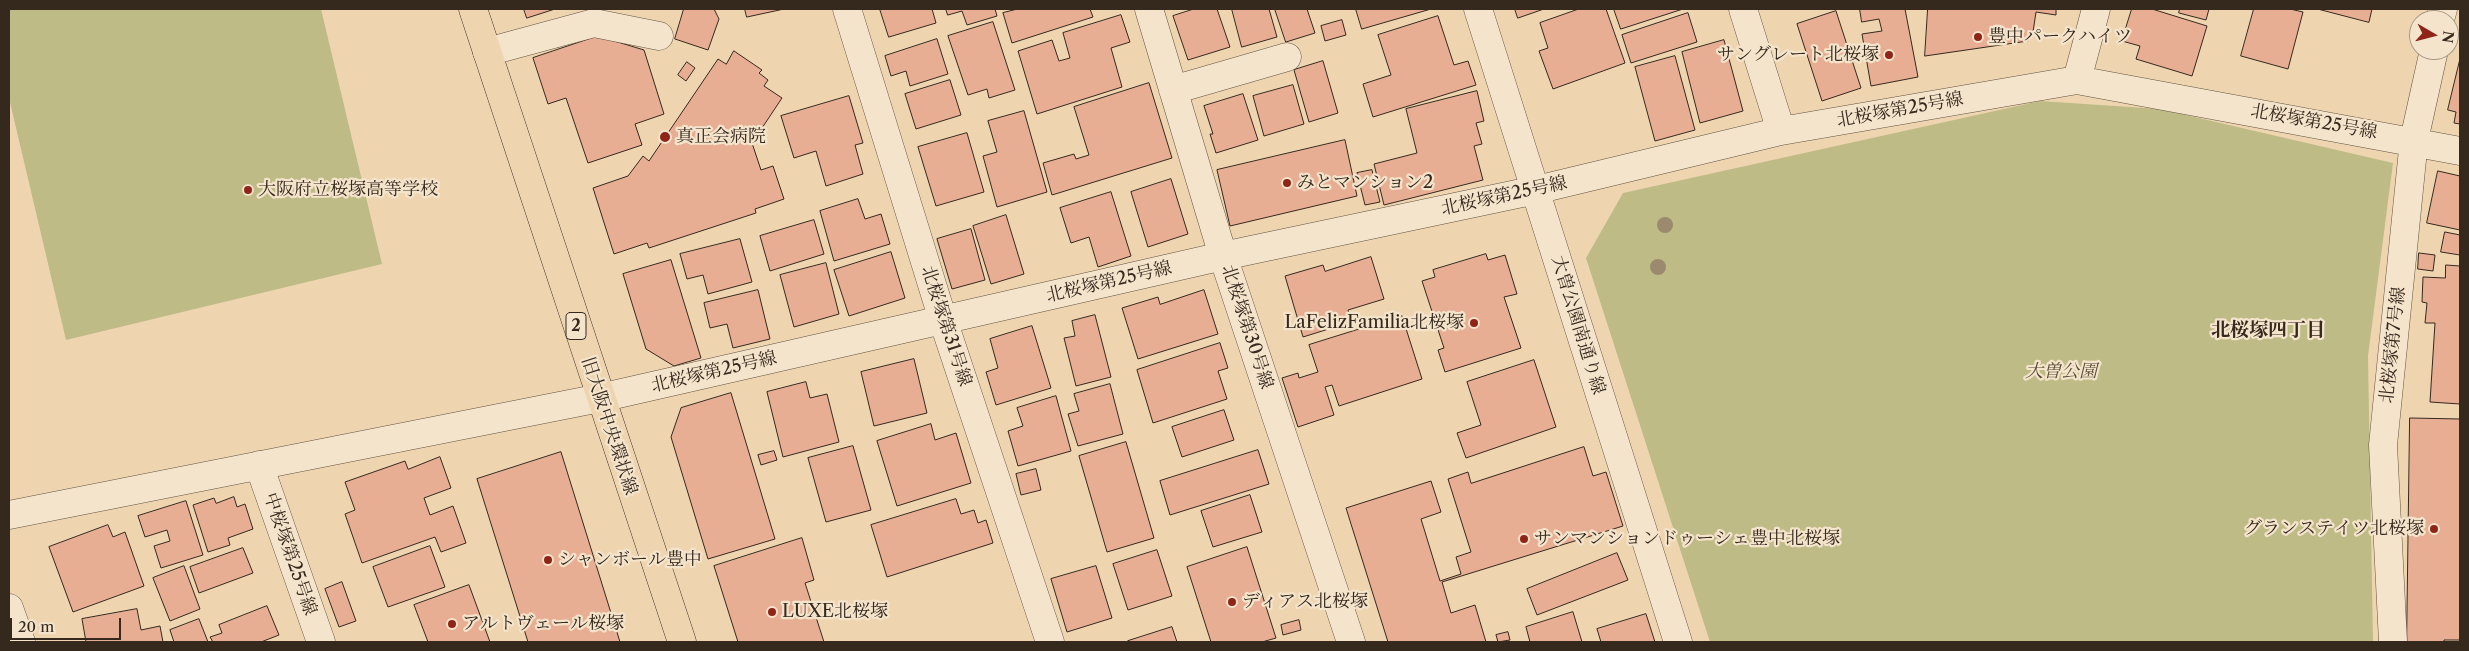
<!DOCTYPE html>
<html>
<head>
<meta charset="utf-8">
<style>
  body { margin:0 }
  #map { position:relative; width:2469px; height:651px; overflow:hidden; background:#eed5b0; font-family:"Libre Caslon Text",serif }
  canvas { display:block }
  .frame { position:absolute; inset:0; border:10px solid #35281d; pointer-events:none }
  .north { position:absolute; left:2409px; top:10px; width:50px; height:50px; box-sizing:border-box; background:#f4e4cc; border:1px solid #a89986; border-radius:50%; rotate:98deg; font-size:14px; font-weight:700; line-height:20px; text-align:center; color:#35281d }
  .north::after { content:''; display:block; margin:auto; width:18px; height:22px; background:#8f2418; clip-path:polygon(50% 0,100% 100%,50% 72%,0 100%) }
  .scale { position:absolute; left:10px; top:618px; width:111px; height:22px; box-sizing:border-box; border:2px solid #35281d; border-top:0; padding-left:6px; font-size:15px; line-height:18px; white-space:nowrap; color:#35281d; -webkit-text-stroke:4px #f4e4cc; paint-order:stroke }
</style>
</head>
<body>
<div id="map">
<canvas width="2469" height="651"></canvas>
<div class="frame"></div>
<div class="north">N</div>
<div class="scale">20 m</div>
</div>
<script>
const ctx = document.querySelector('canvas').getContext('2d');
ctx.lineJoin = 'round';
function fillPath(path, color) { ctx.fillStyle = color; ctx.fill(path, 'evenodd'); }
function stroke(path, color, width, dash) { ctx.strokeStyle = color; ctx.lineWidth = width; ctx.lineCap = dash ? 'butt' : 'round'; ctx.setLineDash(dash || []); ctx.stroke(path); }
function drawText(font, color, halo, rows, align = 'center') {
  ctx.font = font + ' "Libre Caslon Text","Noto Serif JP",serif'; ctx.lineWidth = 4.5; ctx.setLineDash([]); ctx.textBaseline = 'middle'; ctx.strokeStyle = halo; ctx.fillStyle = color; for (const [text, x, y, turn = 0] of rows) {
    ctx.save(); ctx.translate(x, y); ctx.rotate((+turn || 0) * Math.PI / 180); ctx.textAlign = isNaN(turn) ? turn : align; if (halo) ctx.strokeText(text, 0, 0); ctx.fillText(text, 0, 0); ctx.restore();
  }
}
const green = new Path2D(`
  M9,9H321L382,264L66,340L9,98Z
  M2040,101L2160,109L2393,163L2368,356L2373,642H1710L1586,258L1623,193Z`);
const building = new Path2D(`
  M524,9H555L527,18Z
  M684,9H714L719,19L708,50L675,39Z
  M745,9H784L747,17Z
  M880,9H932L936,23L889,37Z
  M946,9H995L997,16L967,25L962,11L948,15Z
  M1018,9H1090L1093,17L1012,43L1003,13Z
  M1194,9H1217L1230,47L1188,60L1173,16Z
  M1232,9H1269L1277,37L1242,47Z
  M1275,9H1307L1315,33L1286,42Z
  M1356,9H1431L1362,29Z
  M1515,9H1544L1518,18Z
  M1579,9H1606L1625,63L1553,89L1539,51L1548,48L1540,23Z
  M1614,9H1683L1621,29Z
  M1860,9H1905L1918,77L1871,86L1862,34L1882,31L1879,19L1862,22Z
  M1928,9H2056V15L2036,12L2033,32L2028,41L1925,56Z
  M2132,9H2152L2207,26L2192,76L2136,59L2140,46L2122,41Z
  M2180,9H2209L2206,20L2179,13Z
  M2254,9H2290L2303,12L2288,69L2241,56Z
  M2318,9H2372L2369,22Z
  M1836,11L1861,88L1822,101L1797,24Z
  M1688,13L1697,42L1631,63L1622,35Z
  M1121,15L1130,42L1111,48L1122,87L1037,114L1018,51L1052,40L1059,61L1070,58L1063,33Z
  M1438,16L1454,65L1468,61L1476,85L1373,117L1363,84L1391,75L1378,35Z
  M1342,20L1346,35L1325,41L1321,26Z
  M993,22L1015,90L989,98L987,89L968,95L948,36Z
  M598,36L644,50L664,114L635,124L642,145L588,163L566,98L548,104L533,58Z
  M937,39L948,74L910,86L906,71L891,76L885,56Z
  M1724,40L1743,111L1700,123L1682,52Z
  M734,51L762,70L759,73L768,80L764,86L782,98L752,143L761,170L773,166L784,199L755,209L756,213L649,248L647,243L614,254L593,188L628,176L643,156L649,161L718,59L726,64Z
  M1675,56L1695,130L1655,141L1635,67Z
  M2460,59V124L2454,123L2456,112L2448,110Z
  M1323,61L1338,113L1309,122L1294,70Z
  M687,62L695,68L686,81L678,75Z
  M950,80L961,115L916,129L905,94Z
  M1149,83L1172,158L1052,195L1043,163L1074,154L1076,159L1089,155L1074,107Z
  M1293,85L1304,124L1264,136L1253,96Z
  M1477,91L1484,121L1476,123L1482,144L1474,146L1483,180L1384,205L1374,164L1417,153L1406,109Z
  M1243,94L1258,140L1216,153L1210,134H1213L1204,106Z
  M849,96L863,143L855,145L863,174L826,186L816,151L794,158L781,116Z
  M1024,111L1047,192L997,207L983,156L997,152L988,121Z
  M967,133L984,192L936,206L918,147Z
  M1345,140L1357,196L1230,226L1217,170Z
  M1372,170L1380,202L1365,205L1357,173Z
  M2438,171L2460,176V230L2427,223Z
  M1171,179L1188,234L1148,247L1131,192Z
  M1111,192L1131,256L1098,267L1089,237L1071,243L1060,208Z
  M858,199L865,219L881,214L890,244L834,261L820,211Z
  M1006,215L1024,274L991,284L973,226Z
  M814,220L824,254L770,271L760,236Z
  M971,229L985,280L952,289L937,239Z
  M2445,232L2460,235V255L2441,252Z
  M740,239L752,282L708,294L703,275L687,279L680,254Z
  M891,252L905,298L849,316L834,270Z
  M2419,253L2435,255L2433,271L2418,269Z
  M1486,254L1488,260L1505,255L1517,294L1504,297L1521,348L1445,372L1438,350L1444,348L1422,281L1435,277L1433,270Z
  M1371,257L1384,299L1348,310L1351,322L1303,337L1285,276L1323,265L1325,271Z
  M671,260L701,358L674,366L646,349L623,274Z
  M826,263L839,314L794,327L780,275Z
  M2446,265L2460,266V404L2430,402L2435,323H2425L2427,303L2422,302L2423,277L2445,278Z
  M758,290L770,339L733,348L727,324L710,328L704,303Z
  M1204,290L1218,334L1138,359L1122,308L1158,297L1160,304Z
  M1095,315L1111,377L1076,386L1064,338L1075,336L1072,321Z
  M1402,316L1422,379L1339,406L1332,385L1325,387L1334,415L1298,427L1282,378L1298,373L1299,378L1318,372L1309,345Z
  M1032,326L1051,388L996,405L986,372L998,368L990,339Z
  M1220,343L1228,368L1218,371L1227,399L1153,423L1137,370Z
  M914,359L927,413L874,426L861,372Z
  M1534,360L1556,427L1466,458L1457,433L1481,425L1467,382Z
  M806,382L810,398L827,394L839,442L783,457L767,392Z
  M1110,384L1123,434L1078,446L1068,414L1079,411L1074,394Z
  M731,393L775,539L708,559L671,437L681,408Z
  M1056,396L1071,451L1018,466L1008,431L1023,426L1017,408Z
  M1224,410L1234,440L1182,457L1172,427Z
  M2410,418L2460,419V640H2444V642H2407Z
  M931,424L935,440L956,433L971,483L897,506L877,441Z
  M1126,442L1154,538L1107,552L1079,456Z
  M853,446L871,510L826,522L808,458Z
  M1584,447L1593,476L1606,472L1623,526L1442,582L1451,613L1475,605L1486,642H1388L1346,508L1431,481L1441,512L1421,519L1440,581L1461,574L1456,557L1471,552L1448,479L1468,472L1471,483Z
  M1258,450L1269,484L1170,515L1160,481Z
  M774,451L777,460L761,465L758,455Z
  M561,452L620,642H528L477,479Z
  M440,457L451,488L424,498L430,515L453,506L466,543L441,552L435,537L362,563L345,514L355,510L345,482L405,461L408,469Z
  M1036,469L1041,490L1021,495L1016,474Z
  M1250,495L1262,532L1213,547L1201,511Z
  M234,497L237,507L245,504L253,529L228,538L230,545L208,552L193,505L214,498L216,503Z
  M956,499L961,514L974,510L978,523L986,520L993,543L887,577L871,525Z
  M186,501L203,555L161,568L154,546L170,541L167,530L145,537L138,516Z
  M108,525L113,537L125,532L144,586L73,612L49,547Z
  M802,538L814,580L805,583L824,642H738L714,566Z
  M430,546L445,587L388,607L373,567Z
  M1247,547L1276,638L1262,642H1211L1187,567Z
  M243,548L253,573L199,593L190,567Z
  M1157,550L1172,596L1128,610L1113,564Z
  M1617,553L1628,580L1537,615L1527,589Z
  M184,566L200,609L170,621L153,578Z
  M1096,566L1112,618L1067,632L1051,579Z
  M342,582L356,621L339,627L325,589Z
  M469,585L490,642H428L414,605Z
  M267,606L279,635L261,642H213L210,637L222,633L219,625Z
  M137,609L141,630L160,626L163,642H86L82,619Z
  M1573,612L1582,642H1530L1526,627Z
  M1646,614L1655,642H1601L1597,629Z
  M199,619L208,642H174L170,630Z
  M1299,620L1301,630L1283,635L1281,625Z
  M1172,627L1177,642H1129L1128,641Z
  M1508,632L1510,640L1498,642L1496,635Z`);
const minor = new Path2D(`
  M847,9L943,320L1050,642
  M1149,9L1223,256L1351,642
  M1478,9L1678,642
  M1743,9L1781,131
  M2440,20L2443,9
  M487,52L594,23L659,36
  M2077,80L2096,9
  M1173,90L1287,57
  M259,465L321,642
  M9,515L600,398L1223,256L1536,190L1781,131L2077,80L2460,151
  M9,608L21,642
  M2393,642L2383,445L2414,140L2434,50`);
const major = new Path2D(`
  M473,9L682,642`);
const trees = [
  [1665,225],
  [1658,267]
];
const markers = [
  [1978,37,5,"#8f2418"],
  [1889,55,5,"#8f2418"],
  [665,137,6,"#8f2418"],
  [1287,183,5,"#8f2418"],
  [248,190,5,"#8f2418"],
  [1474,323,5,"#8f2418"],
  [2434,529,5,"#8f2418"],
  [1524,539,5,"#8f2418"],
  [548,560,5,"#8f2418"],
  [1232,602,5,"#8f2418"],
  [772,612,5,"#8f2418"],
  [452,624,5,"#8f2418"]
];
const shields = [
  [576,326,20]
];
const shieldNames = [
  ["2",576,326]
];
const poiNames = [
  ["豊中パークハイツ",1988,37],
  ["サングレート北桜塚",1879,55,"right"],
  ["真正会病院",676,137],
  ["みとマンション2",1297,183],
  ["大阪府立桜塚高等学校",258,190],
  ["LaFelizFamilia北桜塚",1464,323,"right"],
  ["グランステイツ北桜塚",2424,529,"right"],
  ["サンマンションドゥーシェ豊中北桜塚",1534,539],
  ["シャンボール豊中",558,560],
  ["ディアス北桜塚",1242,602],
  ["LUXE北桜塚",782,612],
  ["アルトヴェール桜塚",462,624]
];
const streetNames = [
  ["北桜塚第25号線",1900,110,-10],
  ["北桜塚第25号線",2314,122,10],
  ["北桜塚第25号線",1504,196,-12],
  ["北桜塚第25号線",1109,282,-13],
  ["大曽公園南通り線",1578,325,73],
  ["北桜塚第31号線",946,326,72],
  ["北桜塚第30号線",1247,327,72],
  ["北桜塚第7号線",2393,345,-84],
  ["北桜塚第25号線",714,372,-13],
  ["旧大阪中央環状線",609,426,72],
  ["中桜塚第25号線",290,554,71]
];
const parkNames = [
  ["大曽公園",2061,372]
];
const neighbourhoodNames = [
  ["北桜塚四丁目",2268,331]
];
fillPath(green, '#bfbb87');
fillPath(building, '#e7ae94');
stroke(building, '#35281d', 1);
stroke(minor, '#635342', 29);
stroke(major, '#35281d', 29);
stroke(minor, '#f4e4cc', 28);
stroke(major, '#eed5b0', 28);
ctx.fillStyle = '#9c8a6e';
for (const [x, y] of trees) { ctx.beginPath(); ctx.arc(x, y, 8, 0, 2 * Math.PI); ctx.fill(); }
for (const [x, y, r, color] of markers) { const dot = new Path2D(); dot.arc(x, y, r, 0, 2 * Math.PI); ctx.fillStyle = color; ctx.fill(dot); stroke(dot, '#f4e4cc', 2); }
for (const [x, y, w] of shields) { const box = new Path2D(); box.roundRect(x - w / 2, y - 13.5, w, 27, 4); ctx.fillStyle = '#f4e4cc'; ctx.fill(box); stroke(box, '#35281d', 1); }
drawText('bold 16px', '#35281d', null, shieldNames);
drawText('18px', '#35281d', '#f4e4cc', poiNames, 'left');
drawText('18px', '#35281d', '#f4e4cc', streetNames);
drawText('italic 18px', '#584d38', '#f4e4cc', parkNames);
drawText('bold 19px', '#35281d', '#f4e4cc', neighbourhoodNames);
</script>
</body>
</html>
